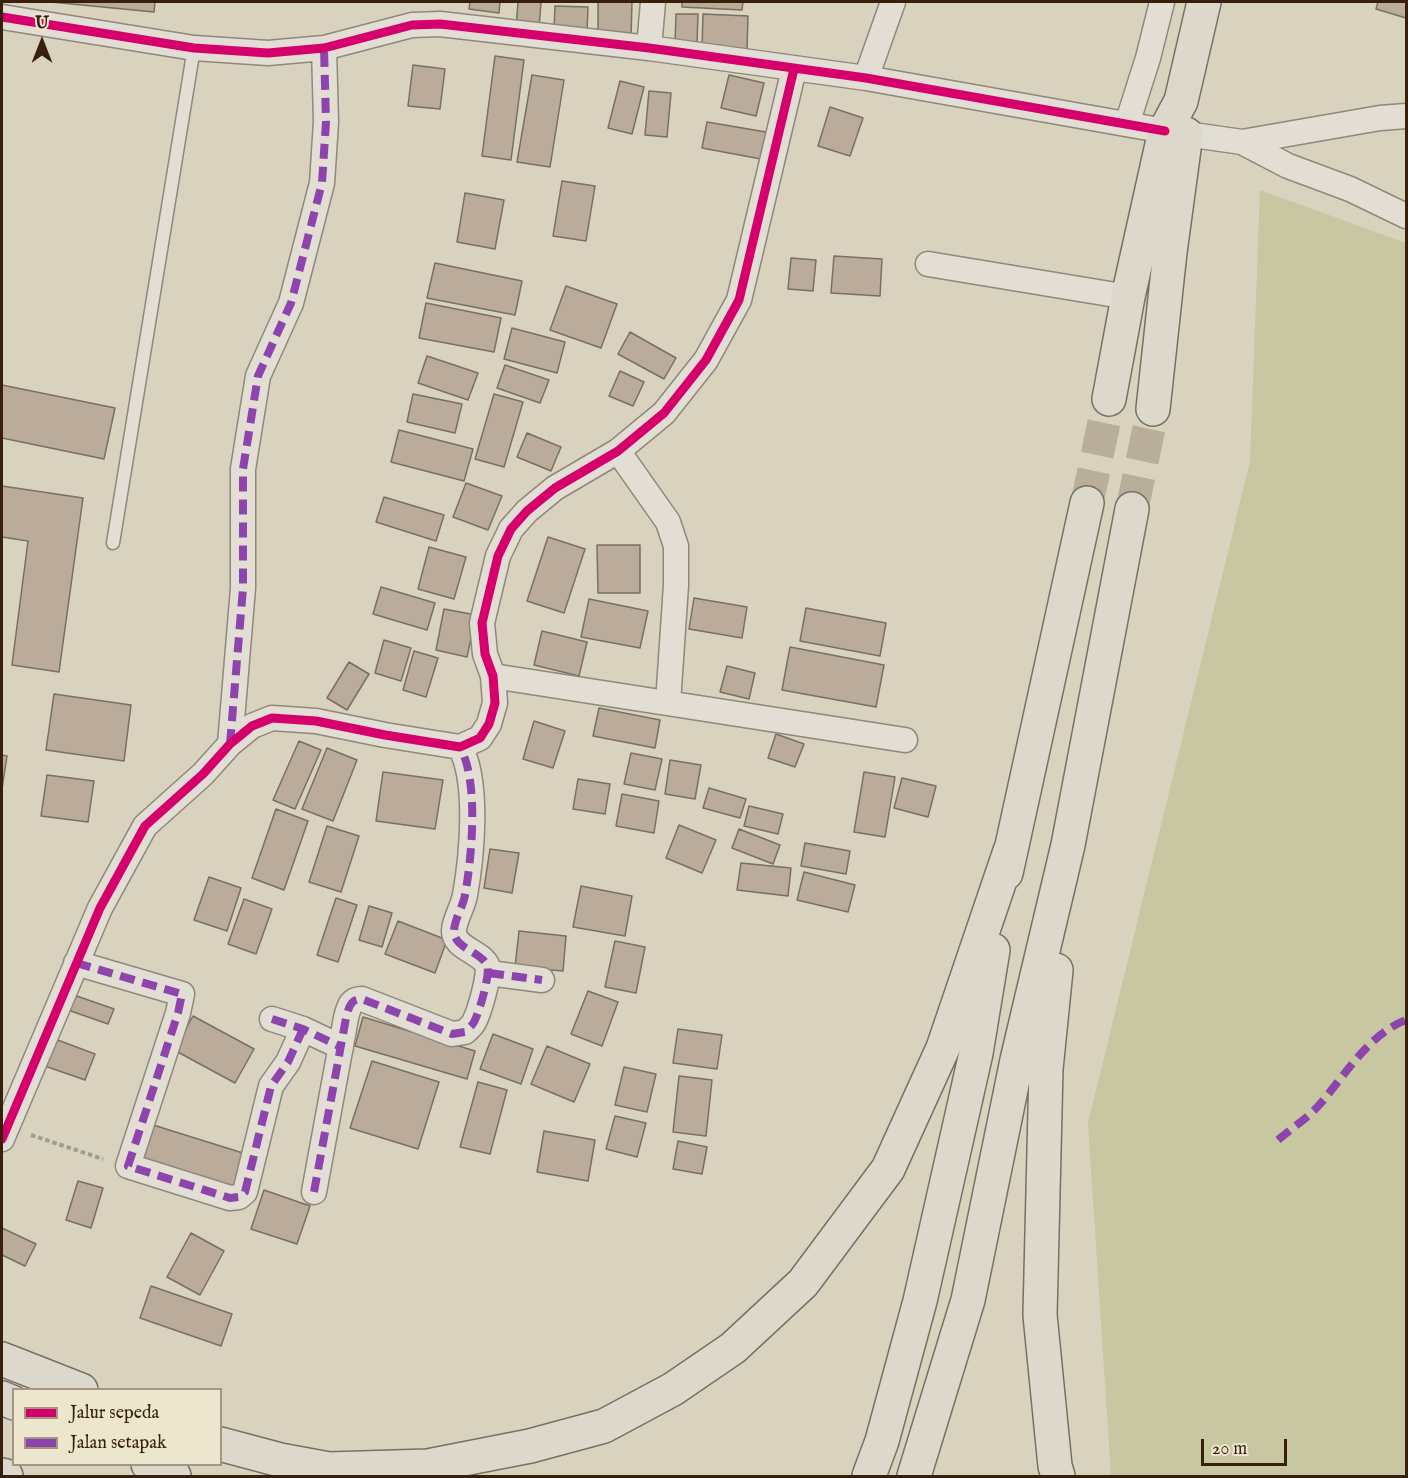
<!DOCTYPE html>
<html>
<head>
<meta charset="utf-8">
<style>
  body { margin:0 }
  #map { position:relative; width:1408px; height:1478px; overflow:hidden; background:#d9d2be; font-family:"IM FELL English",serif }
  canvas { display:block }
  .frame { position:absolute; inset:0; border:3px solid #371f0b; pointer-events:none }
  .legend { position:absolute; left:12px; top:1388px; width:210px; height:78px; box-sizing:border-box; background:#ede6ce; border:2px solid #a49680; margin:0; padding:8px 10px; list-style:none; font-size:18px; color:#371f0b }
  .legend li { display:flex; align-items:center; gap:12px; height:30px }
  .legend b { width:30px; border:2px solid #a49680 }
  .north { position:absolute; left:12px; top:12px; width:60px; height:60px; -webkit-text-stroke:4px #ede6ce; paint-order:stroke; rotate:0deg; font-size:16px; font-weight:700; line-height:24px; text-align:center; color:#371f0b }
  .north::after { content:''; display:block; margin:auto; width:21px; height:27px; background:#371f0b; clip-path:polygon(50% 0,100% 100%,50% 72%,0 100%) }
  .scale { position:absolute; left:1201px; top:1439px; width:86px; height:27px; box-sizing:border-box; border:3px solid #371f0b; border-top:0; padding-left:8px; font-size:18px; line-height:21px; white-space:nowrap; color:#371f0b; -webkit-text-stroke:4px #ede6ce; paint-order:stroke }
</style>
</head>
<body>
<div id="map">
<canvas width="1408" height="1478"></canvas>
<div class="frame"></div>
<ul class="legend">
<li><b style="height:8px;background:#d6006c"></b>Jalur sepeda</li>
<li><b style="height:8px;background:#8e44ad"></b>Jalan setapak</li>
</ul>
<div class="north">U</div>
<div class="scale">20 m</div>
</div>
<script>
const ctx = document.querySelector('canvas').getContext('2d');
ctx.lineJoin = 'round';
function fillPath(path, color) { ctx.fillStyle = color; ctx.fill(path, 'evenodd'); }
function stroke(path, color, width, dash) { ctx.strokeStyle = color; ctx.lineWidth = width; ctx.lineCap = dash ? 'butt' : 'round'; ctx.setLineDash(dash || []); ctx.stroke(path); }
const green = new Path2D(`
  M1260,190L1406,243V1476H1111L1088,1123L1250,462Z`);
const building = new Path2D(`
  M51,2H155L154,12Z
  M470,2H500L499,13L469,9Z
  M518,2H541L539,29L516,28Z
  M598,2H632L631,37L598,36Z
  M682,2H743L742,10L682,7Z
  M1378,2H1406V18L1376,9Z
  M555,6L588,7L587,32L554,31Z
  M676,14H698L697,43L675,42Z
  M703,14L748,16L747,49L702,48Z
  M495,56L524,60L511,160L482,156Z
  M413,65L445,69L440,109L408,106Z
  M532,75L564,80L550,167L517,162Z
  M729,75L764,83L756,116L721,108Z
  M620,81L644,87L632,134L608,128Z
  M649,91L671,93L667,137L645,135Z
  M830,107L863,118L850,156L818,146Z
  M707,122L766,132L761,159L702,148Z
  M562,181L595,186L586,241L553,236Z
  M465,193L504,200L495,249L457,242Z
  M834,256L882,259L880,296L831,293Z
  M791,258L816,260L813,291L788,289Z
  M435,263L522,281L515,315L427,298Z
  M566,286L617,304L601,348L550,330Z
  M426,303L501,318L494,352L419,338Z
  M512,328L565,342L557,373L504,359Z
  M630,332L676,358L664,379L618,354Z
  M427,356L478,373L468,400L418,383Z
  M505,365L549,380L540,403L497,388Z
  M620,371L644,382L633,406L609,396Z
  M2,385L115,408L104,459L2,438Z
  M413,394L462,404L455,433L407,422Z
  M494,394L523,402L504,467L475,459Z
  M399,430L473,449L464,481L391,462Z
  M527,433L561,447L551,471L517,457Z
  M466,483L502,496L488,530L453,517Z
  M2,486L83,498L59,672L12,665L28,541L2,537Z
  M384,497L444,515L436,541L376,522Z
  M548,537L585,549L564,613L527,601Z
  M597,545H640V593H598Z
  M429,547L466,557L454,599L418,589Z
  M381,587L435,603L427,630L373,614Z
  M694,598L747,607L742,638L689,629Z
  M589,599L648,611L640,648L581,637Z
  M806,608L886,623L880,656L800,641Z
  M444,609L476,615L467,657L436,650Z
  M542,631L587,642L579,676L534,665Z
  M384,640L411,648L401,681L375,673Z
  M790,647L884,665L876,707L782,690Z
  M414,651L438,658L426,697L403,690Z
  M349,662L369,674L347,710L327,698Z
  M727,666L755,673L749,699L720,692Z
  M54,694L131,705L124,761L46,750Z
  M599,708L660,720L655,748L593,736Z
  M534,721L565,731L553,768L523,759Z
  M776,734L804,744L795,767L768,758Z
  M299,741L321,750L295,809L273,800Z
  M327,748L357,760L333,821L302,809Z
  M631,753L662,759L655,790L624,784Z
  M2,755L7,756L2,789Z
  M670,760L701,765L695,799L665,794Z
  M383,772L443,780L435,829L376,821Z
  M864,772L895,777L885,837L854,832Z
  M47,775L94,781L88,822L41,816Z
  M902,778L936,786L928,817L894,808Z
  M578,779L610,784L605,814L573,809Z
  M709,788L746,799L740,818L703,808Z
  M622,794L659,801L654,833L616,826Z
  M749,806L783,814L778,834L744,826Z
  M276,809L308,821L284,890L252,878Z
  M679,825L716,840L702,873L666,858Z
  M327,826L359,836L341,892L309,882Z
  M739,829L780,845L773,864L732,848Z
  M805,843L850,851L846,874L801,866Z
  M490,849L519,853L512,893L484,888Z
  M741,863L791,868L788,896L737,890Z
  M804,872L855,885L848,912L797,900Z
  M209,877L241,888L227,931L194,920Z
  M581,886L632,896L625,936L573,927Z
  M336,898L357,905L338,962L317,955Z
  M244,899L272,909L256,954L228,944Z
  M369,906L392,913L382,947L359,940Z
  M398,921L447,940L435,973L385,954Z
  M519,931L566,936L563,971L515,967Z
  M615,941L645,947L636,993L605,987Z
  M588,991L618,1002L602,1046L571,1034Z
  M71,994L114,1009L108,1024L65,1009Z
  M193,1016L254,1049L235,1083L174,1050Z
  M363,1017L475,1051L467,1079L355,1046Z
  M678,1029L722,1035L717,1069L673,1063Z
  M493,1034L533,1049L521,1084L480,1069Z
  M55,1039L95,1054L85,1080L45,1066Z
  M547,1046L590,1064L574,1102L531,1084Z
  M372,1061L439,1082L418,1149L350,1128Z
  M624,1067L656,1074L647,1112L615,1105Z
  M679,1076L712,1080L706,1136L673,1132Z
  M478,1082L507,1090L490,1154L460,1147Z
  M615,1116L646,1123L637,1157L606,1149Z
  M150,1124L246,1154L234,1192L137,1162Z
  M544,1131L595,1140L588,1181L537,1172Z
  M678,1141L707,1147L702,1174L673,1169Z
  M78,1181L103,1188L91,1228L66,1220Z
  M264,1190L310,1206L297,1244L251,1229Z
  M2,1228L36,1244L25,1266L2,1255Z
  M191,1233L224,1251L200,1295L167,1277Z
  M151,1286L232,1314L221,1346L140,1318Z`);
const motorwayTunnel = new Path2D(`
  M1087,503L1109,399
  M1132,509L1153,409`);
const path = new Path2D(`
  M31,1135L103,1159`);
const service = new Path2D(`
  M113,543L194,48`);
const minor = new Path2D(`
  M2,17L194,48L268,53L324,48L412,25L440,24L649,48L866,78L1165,131
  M649,48L653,2
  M866,78L893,2
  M1127,124L1148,58L1162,2
  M1186,134L1242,142L1288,166L1350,189L1406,216
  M1242,142L1380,118L1406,116
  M928,264L1128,297
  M618,451L668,522L676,546V585L668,703
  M493,676L905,740
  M230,744L243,588V469L258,376L291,303L322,183L326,122L324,48
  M76,963L182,994L178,1013L128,1166L230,1198L239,1197L245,1192L271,1086L288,1062L303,1029
  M489,973L542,980
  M272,1019L303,1029L341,1047
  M2,1139L100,908L145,826L203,774L230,744L252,726L272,718L316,721L385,735L460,747L480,738L489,724L495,703L493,676L485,654L482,623L498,556L511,529L527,511L555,488L618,451L664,413L706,360L739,300L794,69
  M314,1192L346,1018C349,1007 350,999 362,999L452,1034L465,1032C468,1029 472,1026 474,1022C479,1013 491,973 487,965C480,951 453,948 454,930C455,918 463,907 465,895C472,856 479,781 460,747`);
const trunk = new Path2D(`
  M1165,131L1181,101L1204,2`);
const motorway = new Path2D(`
  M1109,399L1128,297L1165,131
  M1153,409L1170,252L1186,134
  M1006,873L1087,503
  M1056,970L1046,1069L1040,1315L1055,1466L1058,1476
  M2,1359L81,1390
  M2,1398L14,1403
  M220,1444L280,1460L329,1469L428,1466L530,1446L604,1426L673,1389L733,1348L803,1283L888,1169L943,1048L1010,851
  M148,1464L174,1476
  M2,1475L6,1476
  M869,1476L882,1441L920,1301L976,1053L993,950
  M914,1476L968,1300L1017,1060L1068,845L1132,509`);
const quiet = new Path2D(`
  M230,744L243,588V469L258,376L291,303L322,183L326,122L324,48
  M76,963L182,994L178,1013L128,1166L230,1198L239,1197L245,1192L271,1086L288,1062L303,1029
  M489,973L542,980
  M272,1019L303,1029L341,1047
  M1278,1140C1292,1128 1309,1117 1320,1104C1346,1074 1369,1034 1406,1020
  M314,1192L346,1018C349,1007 350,999 362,999L452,1034L465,1032C468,1029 472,1026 474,1022C479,1013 491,973 487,965C480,951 453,948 454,930C455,918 463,907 465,895C472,856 479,781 460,747`);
const cycleway = new Path2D(`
  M2,17L194,48L268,53L324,48L412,25L440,24L649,48L866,78L1165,131
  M2,1139L100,908L145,826L203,774L230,744L252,726L272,718L316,721L385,735L460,747L480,738L489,724L495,703L493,676L485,654L482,623L498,556L511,529L527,511L555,488L618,451L664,413L706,360L739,300L794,69`);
fillPath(green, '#c7c7a1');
fillPath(building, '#bbab9a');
stroke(building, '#787063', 1.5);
stroke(motorwayTunnel, '#b9ae9a', 33, [33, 16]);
stroke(service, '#8f887b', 15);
stroke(minor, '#8f887b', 27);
stroke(trunk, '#787063', 36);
stroke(motorway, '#787063', 36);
stroke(path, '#a29c94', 4, [4.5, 3]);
stroke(service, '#e2ded4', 12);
stroke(minor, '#e2ded4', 24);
stroke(trunk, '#dcd9cc', 33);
stroke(motorway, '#dcd9cc', 33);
stroke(quiet, '#8e44ad', 8, [15, 8]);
stroke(cycleway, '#d6006c', 9);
</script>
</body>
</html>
